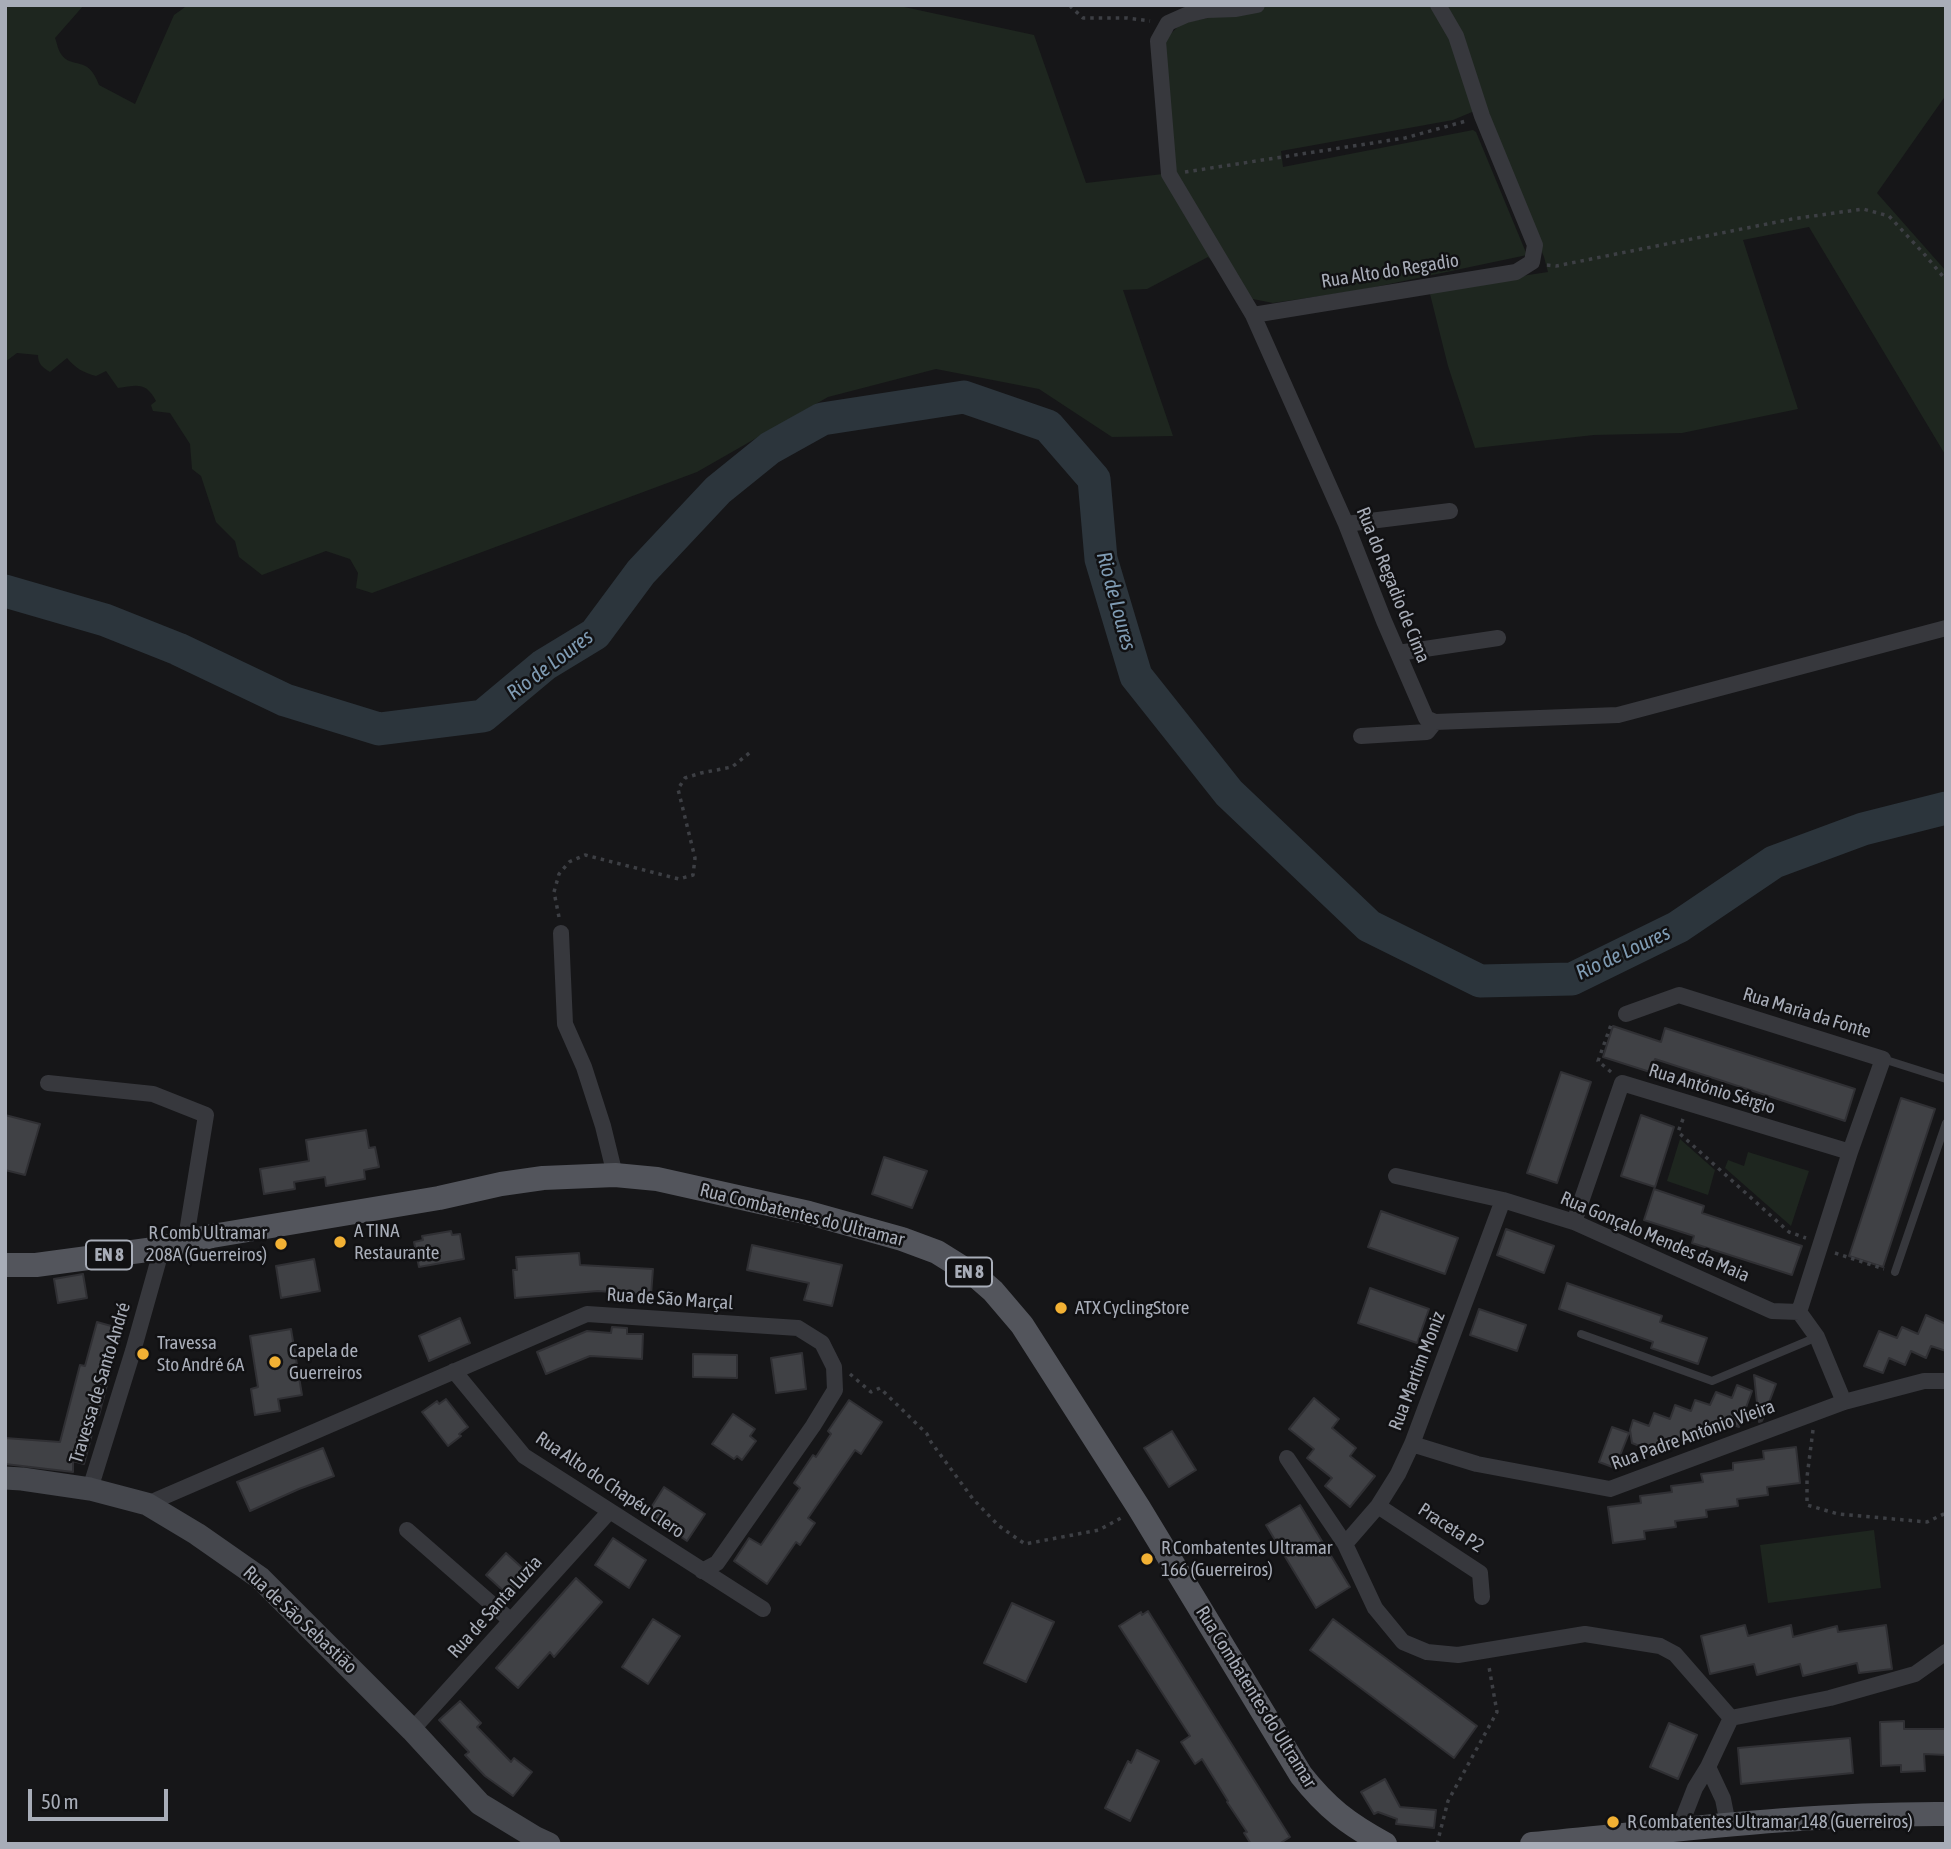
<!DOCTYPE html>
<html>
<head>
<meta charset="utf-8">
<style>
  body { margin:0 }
  #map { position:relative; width:1951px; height:1849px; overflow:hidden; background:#161618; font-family:"Asap Condensed",sans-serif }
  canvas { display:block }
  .frame { position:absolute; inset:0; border:7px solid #a8adb8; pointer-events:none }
  .scale { position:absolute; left:28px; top:1789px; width:140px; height:32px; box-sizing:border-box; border:4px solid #a8adb8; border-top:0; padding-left:9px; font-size:21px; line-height:24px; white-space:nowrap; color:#a8adb8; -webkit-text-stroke:5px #111113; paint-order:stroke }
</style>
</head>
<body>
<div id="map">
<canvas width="1951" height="1849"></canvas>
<div class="frame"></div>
<div class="scale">50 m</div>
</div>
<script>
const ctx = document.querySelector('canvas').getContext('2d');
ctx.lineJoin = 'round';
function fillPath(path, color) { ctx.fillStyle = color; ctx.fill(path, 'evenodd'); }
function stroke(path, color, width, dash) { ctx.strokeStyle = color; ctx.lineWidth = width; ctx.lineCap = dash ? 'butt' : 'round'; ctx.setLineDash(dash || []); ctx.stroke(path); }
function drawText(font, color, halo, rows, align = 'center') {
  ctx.font = font + ' "Asap Condensed",sans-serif'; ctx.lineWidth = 5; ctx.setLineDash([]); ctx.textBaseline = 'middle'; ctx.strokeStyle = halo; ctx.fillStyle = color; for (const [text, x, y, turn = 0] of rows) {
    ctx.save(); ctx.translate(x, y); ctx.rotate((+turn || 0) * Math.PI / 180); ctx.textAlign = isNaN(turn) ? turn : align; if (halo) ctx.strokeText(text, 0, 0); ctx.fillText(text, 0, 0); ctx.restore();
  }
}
const green = new Path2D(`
  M5,5H84L55,38C57,43 58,50 61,54C72,70 88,54 99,85L135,104L174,15L188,5H895L1034,35L1086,183L1163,174L1162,42L1182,23L1275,5H1946V95L1877,193L1946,271V456L1809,227L1743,240L1798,409L1682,433L1594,435L1475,448L1448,366L1429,290L1548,272L1544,257L1484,107L1453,120L1281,151L1283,167L1473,130L1476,132L1527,255L1361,290L1273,303L1248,298L1208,257L1147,289L1123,290L1173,436L1112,437L1039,389L936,369L828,397L697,472L372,593L356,588L358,573L350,559L326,551L262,575L239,557L235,541L216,522L201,476L192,469L190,444L170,413L153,411L151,405L156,401C146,382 138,385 118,388L106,371L96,376C84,373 75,368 67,358L50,372C42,367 38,364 38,355L17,353L5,362Z
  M1680,1139L1715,1170L1708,1195L1667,1181Z
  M1748,1152L1809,1171L1791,1226L1725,1168L1728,1160L1744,1166Z
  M1874,1530L1881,1588L1768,1603L1760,1545Z`);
const river = new Path2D(`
  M5,591L105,620L178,649L285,700L379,729L483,716L544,665L595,634L641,572L718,490L770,448L822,419L964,397L1048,426L1094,479L1101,559L1136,676L1229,793L1369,926L1480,981L1572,979L1678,927L1774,862L1863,829L1946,808`);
const building = new Path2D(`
  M1613,1026L1661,1042L1665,1028L1855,1089L1845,1121L1655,1059L1650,1072L1603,1057Z
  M1561,1072L1591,1082L1557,1183L1527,1173Z
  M1901,1098L1935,1109L1883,1267L1849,1256Z
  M5,1115L40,1124L25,1175L5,1170Z
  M1641,1115L1674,1127L1655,1187L1621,1176Z
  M366,1130L369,1148L375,1147L379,1167L364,1170L365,1179L326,1186L325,1177L294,1182L295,1189L264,1194L260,1169L309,1161L306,1140Z
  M884,1157L927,1171L912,1208L872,1194Z
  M1654,1189L1704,1206L1702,1213L1802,1246L1792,1275L1692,1243L1694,1236L1644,1220Z
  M1381,1211L1458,1238L1445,1274L1368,1247Z
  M1506,1229L1554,1246L1544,1273L1497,1255Z
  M451,1231L452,1235L460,1234L464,1259L419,1267L414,1242L423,1240L422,1236Z
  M752,1245L842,1265L832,1306L804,1300L809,1283L747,1270Z
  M579,1253L580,1265L653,1269L651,1295L598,1291L515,1298L513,1270H517L516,1257Z
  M314,1259L320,1291L281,1298L276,1266Z
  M83,1274L87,1298L58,1303L54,1279Z
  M1567,1283L1662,1316L1660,1322L1707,1338L1698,1364L1651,1348L1653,1342L1559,1309Z
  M1370,1288L1429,1309L1417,1343L1358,1323Z
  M1479,1309L1526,1325L1517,1351L1470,1335Z
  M1926,1315L1946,1324V1351L1931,1346L1926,1358L1911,1351L1905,1365L1889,1358L1883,1373L1864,1366L1879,1331L1897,1338L1902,1327L1918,1334Z
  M460,1318L470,1343L429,1361L419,1336Z
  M97,1322L122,1329L99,1415H97L84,1464L73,1461V1472L5,1464V1438L60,1442L80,1365L85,1366Z
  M612,1327L627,1328V1334H643L642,1359L590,1356L546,1374L537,1352L587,1331L611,1333Z
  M291,1329L302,1395L278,1399L280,1411L255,1415L251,1389L258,1387L250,1336Z
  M802,1353L806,1389L776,1393L771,1358Z
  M693,1354L737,1355V1378L693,1377Z
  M1754,1375L1776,1384L1762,1421L1759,1422Z
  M1737,1385L1752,1391L1739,1427L1723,1421L1720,1430L1704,1424L1699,1438L1683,1432L1678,1444L1662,1438L1657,1453L1632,1443L1630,1430L1633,1420L1649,1426L1654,1413L1670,1419L1675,1405L1691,1411L1695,1400L1710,1405L1716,1392L1732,1398Z
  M1314,1398L1339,1419L1332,1428L1356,1448L1350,1456L1375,1476L1350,1507L1325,1486L1332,1478L1307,1458L1314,1449L1289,1429Z
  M446,1399L468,1427L459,1434L461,1436L448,1446L422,1412L437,1401L439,1404Z
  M849,1400L882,1422L861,1454L855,1450L808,1518L815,1523L800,1545L796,1542L767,1584L734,1561L749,1538L761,1545L800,1488L794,1483L813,1455L816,1457L831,1434L828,1431Z
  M733,1414L755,1429L750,1436L756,1441L742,1460L737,1456L734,1459L712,1444Z
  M1612,1427L1629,1433L1615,1468L1599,1462Z
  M1172,1431L1196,1470L1169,1487L1144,1448Z
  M1796,1447L1800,1483L1767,1487L1768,1495L1737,1499L1738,1506L1706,1510L1707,1517L1675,1521L1676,1527L1644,1531L1645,1539L1613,1543L1608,1507L1641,1503L1640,1496L1672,1492L1671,1486L1703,1482L1701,1474L1733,1470V1463L1764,1459L1763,1451Z
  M323,1448L334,1476L299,1489L250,1511L237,1482Z
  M664,1487L705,1514L687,1541L647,1514Z
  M1300,1505L1350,1587L1316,1608L1266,1525Z
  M613,1538L646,1560L629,1588L595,1565Z
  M506,1553L529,1574L509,1596L486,1575Z
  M576,1578L602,1602L554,1657L550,1652L518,1688L496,1668Z
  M1012,1603L1054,1622L1026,1682L984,1663Z
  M1148,1611L1290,1837L1279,1844H1251L1244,1833L1247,1832L1227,1802L1228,1801L1202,1759L1195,1764L1181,1742L1190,1736L1119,1626L1141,1612L1142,1615Z
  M653,1619L680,1636L648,1684L622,1667Z
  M1333,1619L1477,1726L1454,1758L1310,1650Z
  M1745,1625L1748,1636L1791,1625L1793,1637L1837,1626L1838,1632L1886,1625L1892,1669L1859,1673L1857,1663L1803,1676L1800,1664L1757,1675L1754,1664L1710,1674L1701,1636Z
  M460,1701L481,1723L477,1727L511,1762L514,1758L532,1772L513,1796L485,1776L465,1755L469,1752L439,1720Z
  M1904,1721V1729H1946V1755L1924,1754L1925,1771L1901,1772V1765L1881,1766L1880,1722Z
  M1669,1723L1697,1735L1678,1779L1650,1767Z
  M1850,1738L1853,1773L1741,1784L1738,1748Z
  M1137,1750L1159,1761L1130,1821L1105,1808L1128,1761L1131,1763Z
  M1385,1779L1400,1807L1436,1810L1434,1828L1396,1824L1397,1819L1378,1812L1374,1814L1361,1792Z`);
const path = new Path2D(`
  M1071,5V7L1083,18H1127L1150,21
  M1185,172L1405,138L1466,121
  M1547,265L1556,266L1792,219L1863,209L1889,216L1925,255L1946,280
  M559,917L554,892L559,874L569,862L585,855L679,879L693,875L695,858L678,789L685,778L701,773L732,767L753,750
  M1611,1072L1598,1061L1612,1022
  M1683,1119L1678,1132L1789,1232L1806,1238
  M1835,1253L1884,1269
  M850,1374L871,1392L880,1388L927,1434L931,1442L973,1499L999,1526L1025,1544L1099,1530L1121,1518
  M1813,1430L1807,1477V1505L1838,1514L1927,1522L1946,1513
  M1437,1844L1448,1801L1497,1712L1489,1667`);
const lane = new Path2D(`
  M1883,1059L1946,1079
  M1895,1272L1946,1123
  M1581,1334L1712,1381L1817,1337`);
const street = new Path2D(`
  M1208,5L1207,10L1186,15L1168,23L1158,41L1169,174L1253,315L1346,524L1384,621L1426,718L1435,722L1618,715L1946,628
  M1207,10L1236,9L1257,5
  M1253,315L1516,272L1532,262L1535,245L1482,116L1456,36L1438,5
  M1346,524L1450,511
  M1398,653L1498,638
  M1361,736L1427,732L1435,722
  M561,933L565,1024L584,1067L603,1126L615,1175
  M1626,1014L1679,995L1883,1059L1850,1152L1799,1312
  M48,1083L153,1094L206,1115L185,1244
  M1396,1176L1503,1200L1574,1222L1772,1311L1799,1312L1817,1337L1844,1402
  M1574,1222L1622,1083L1850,1152
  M454,1371L524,1456L763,1609
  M1412,1444L1477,1464L1610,1489L1844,1402L1924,1381H1946
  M1287,1458L1345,1544L1375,1608L1403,1642L1427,1652L1458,1655L1585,1634L1660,1646L1675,1654L1731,1718
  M90,1489L133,1351L162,1248
  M147,1504L587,1314L798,1328L822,1343L834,1367L835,1390L813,1426L717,1563L702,1571
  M1378,1506L1480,1573L1482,1597
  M407,1530L510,1620
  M1345,1544L1378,1506L1398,1474L1412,1444L1503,1200
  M412,1730L609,1512
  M1708,1767L1723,1799L1728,1824
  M1679,1829L1695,1788L1708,1767L1731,1718L1830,1698L1915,1674L1946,1652`);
const secondary = new Path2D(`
  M5,1478L22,1479L90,1489L147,1504L197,1534L260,1578L412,1730L480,1804L536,1838L549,1844`);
const primary = new Path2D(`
  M5,1265H36L162,1248L212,1236L439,1198L501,1184L543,1178L615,1175L657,1179L809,1213L902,1239L937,1252L977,1277L993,1291L1022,1325L1139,1508L1301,1775C1327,1808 1348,1824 1385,1844
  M1532,1844C1670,1831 1807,1813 1946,1814`);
const markers = [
  [340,1242,7,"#f2b134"],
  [281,1244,7,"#f2b134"],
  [1061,1308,7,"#f2b134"],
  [143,1354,7,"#f2b134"],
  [275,1362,7,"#f2b134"],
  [1147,1559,7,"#f2b134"],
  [1613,1822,7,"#f2b134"]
];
const shields = [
  [109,1255,46],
  [969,1272,46]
];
const shieldNames = [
  ["EN 8",109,1255],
  ["EN 8",969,1272]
];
const streetNames = [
  ["Rua Alto do Regadio",1390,271,-9],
  ["Rua do Regadio de Cima",1393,585,68],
  ["Rua Maria da Fonte",1807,1013,17],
  ["Rua António Sérgio",1712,1089,17],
  ["Rua Combatentes do Ultramar",802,1215,14],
  ["Rua Gonçalo Mendes da Maia",1655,1237,23],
  ["Rua de São Marçal",670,1299,4],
  ["Rua Martim Moniz",1417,1371,-69],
  ["Travessa de Santo André",100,1383,-73],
  ["Rua Padre António Vieira",1693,1435,-20],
  ["Rua Alto do Chapéu Clero",610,1485,34],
  ["Praceta P2",1451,1528,33],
  ["Rua de Santa Luzia",495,1607,-48],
  ["Rua de São Sebastião",300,1620,43],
  ["Rua Combatentes do Ultramar",1256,1697,58]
];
const poiNames = [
  ["A TINA",354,1231],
  ["Restaurante",354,1253],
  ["R Comb Ultramar",267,1233,"right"],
  ["208A (Guerreiros)",267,1255,"right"],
  ["ATX CyclingStore",1075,1308],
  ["Travessa",157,1343],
  ["Sto André 6A",157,1365],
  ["Capela de",289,1351],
  ["Guerreiros",289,1373],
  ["R Combatentes Ultramar",1161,1548],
  ["166 (Guerreiros)",1161,1570],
  ["R Combatentes Ultramar 148 (Guerreiros)",1627,1822]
];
const waterNames = [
  ["Rio de Loures",1116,601,75],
  ["Rio de Loures",550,665,-37],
  ["Rio de Loures",1623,953,-25]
];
fillPath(green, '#1e261f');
stroke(river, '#2c353c', 33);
fillPath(building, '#404145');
stroke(building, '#303034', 2);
stroke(path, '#3d3f44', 3.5, [3.5, 5]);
stroke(lane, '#37383d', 8);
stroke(street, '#37383d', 16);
stroke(secondary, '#45474d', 23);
stroke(primary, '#53555c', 24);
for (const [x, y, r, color] of markers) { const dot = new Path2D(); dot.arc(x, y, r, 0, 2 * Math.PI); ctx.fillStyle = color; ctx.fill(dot); stroke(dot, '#111113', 2.5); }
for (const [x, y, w] of shields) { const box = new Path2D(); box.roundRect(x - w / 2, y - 14.5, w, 29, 5); ctx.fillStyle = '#111113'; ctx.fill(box); stroke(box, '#a8adb8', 2); }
drawText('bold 18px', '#a8adb8', null, shieldNames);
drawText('19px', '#a8adb8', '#111113', streetNames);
drawText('19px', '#a8adb8', '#111113', poiNames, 'left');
drawText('italic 21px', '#7f9bb3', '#111113', waterNames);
</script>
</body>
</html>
